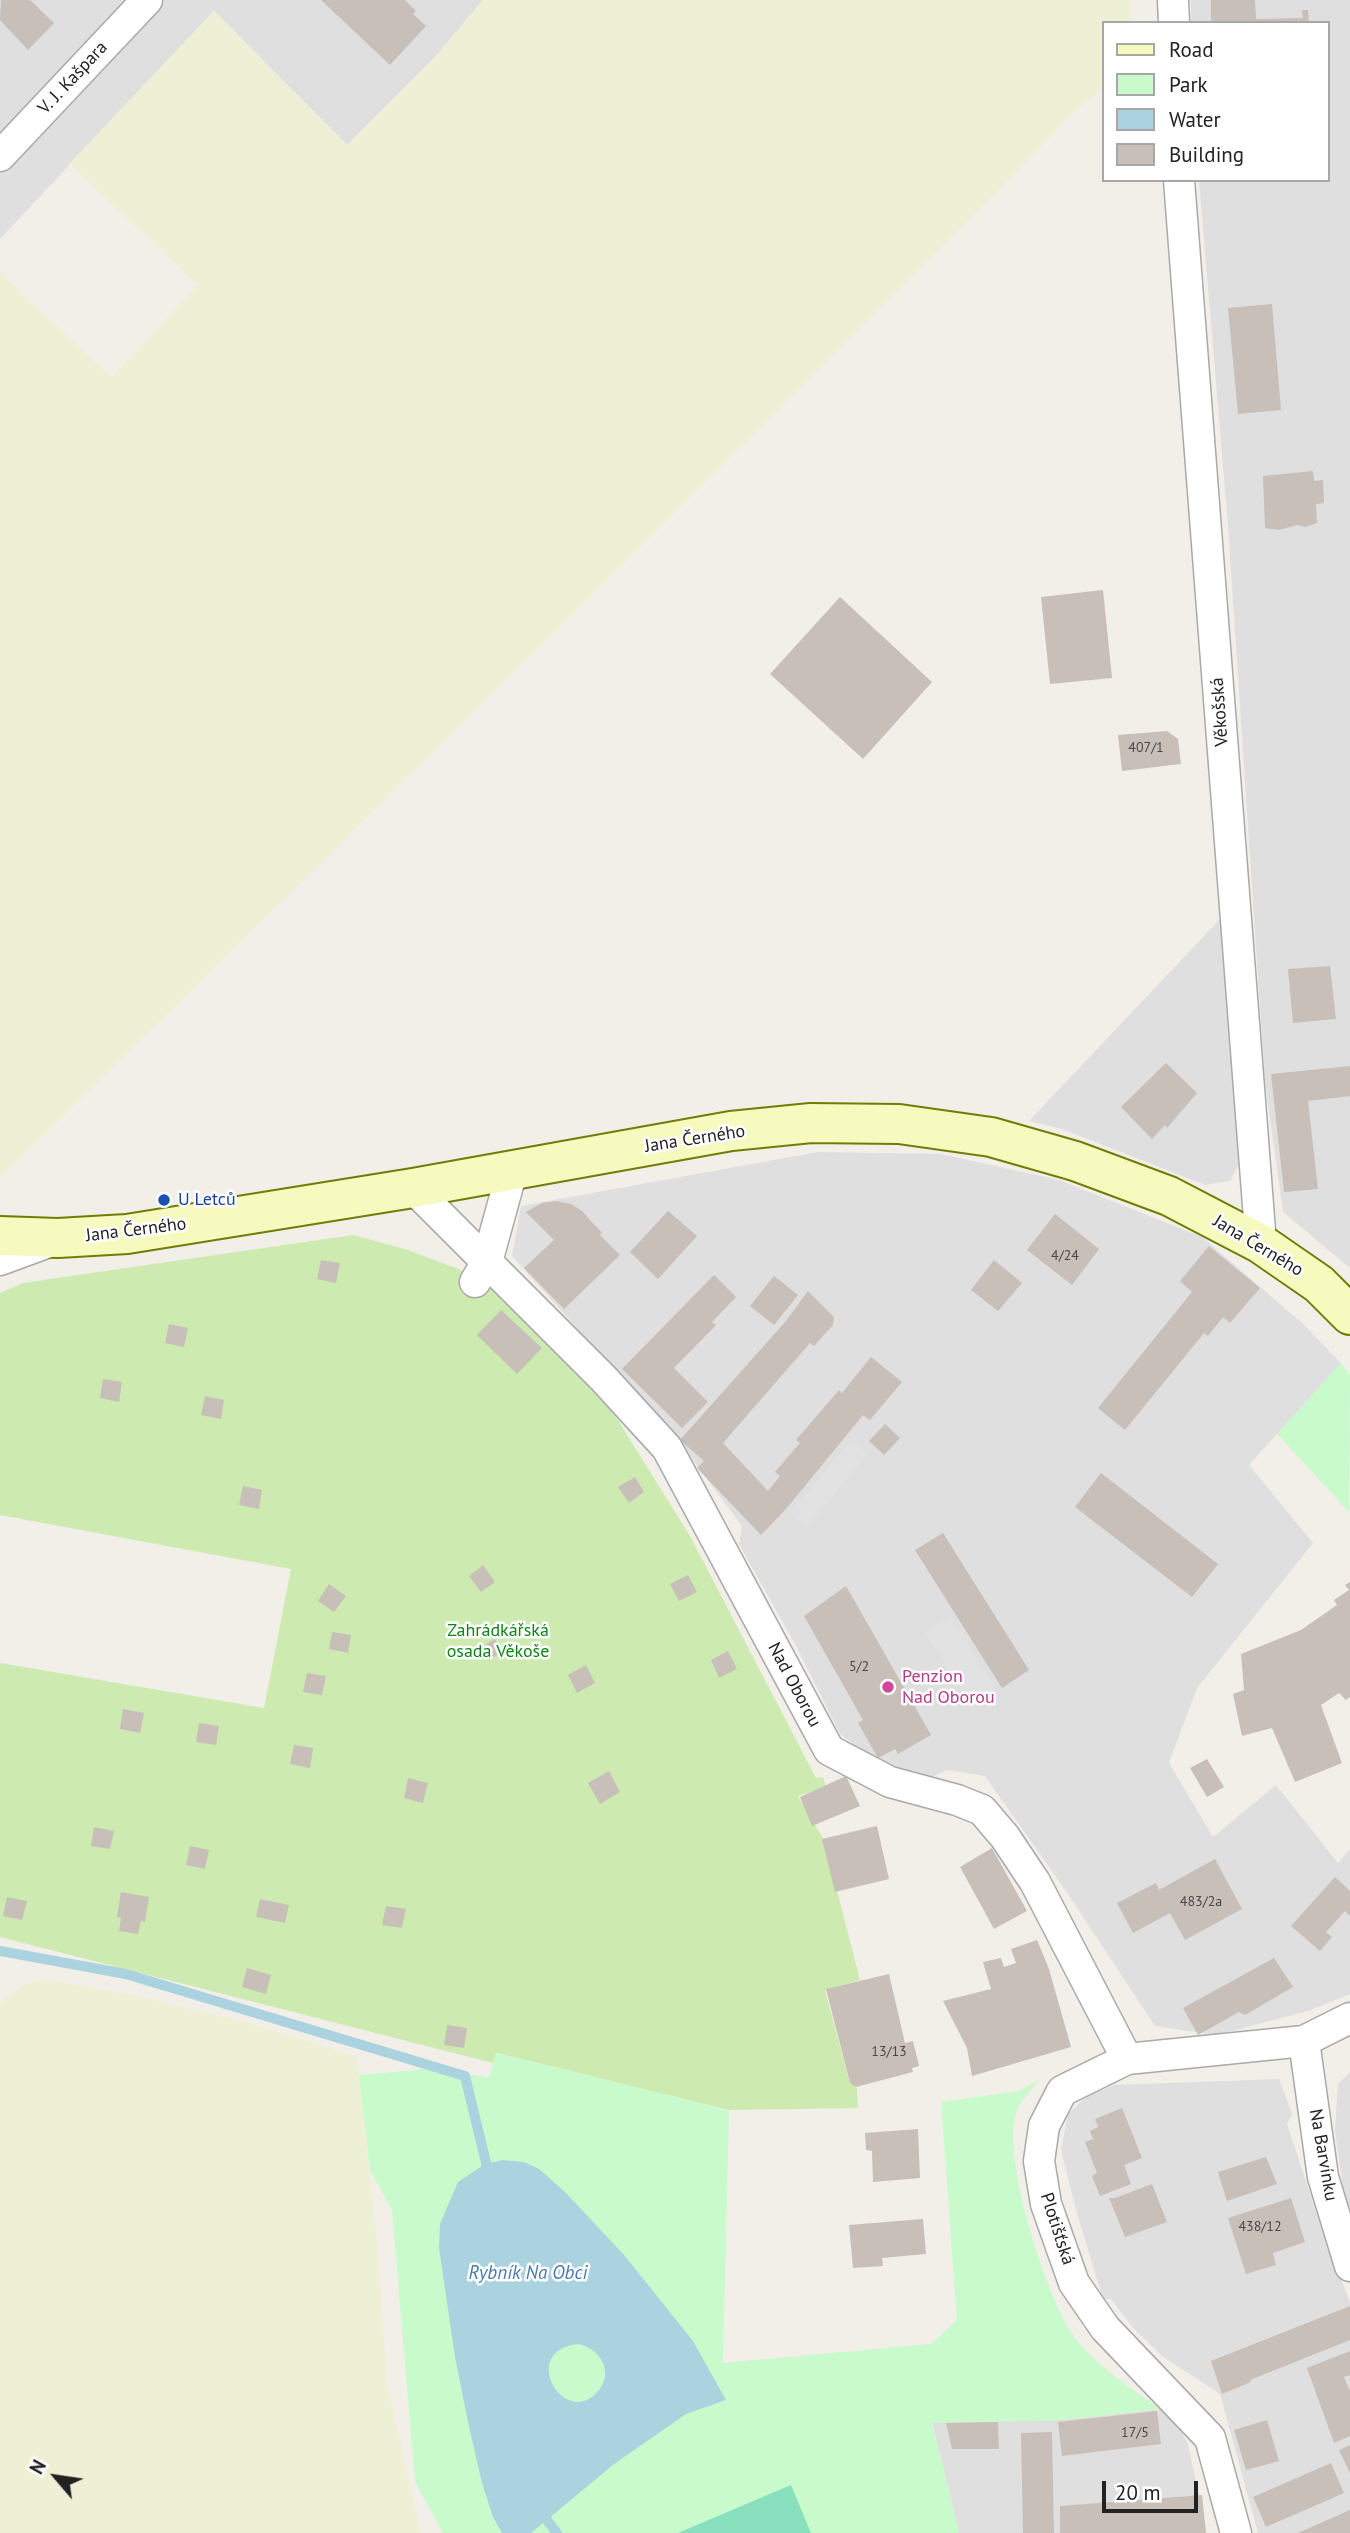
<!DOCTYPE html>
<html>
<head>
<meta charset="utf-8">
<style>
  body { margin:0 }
  #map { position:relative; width:1350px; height:2533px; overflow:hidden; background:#f2efe9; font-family:"PT Sans",sans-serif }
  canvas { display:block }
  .legend { position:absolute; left:1102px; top:21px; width:228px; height:161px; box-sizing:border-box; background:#fff; border:2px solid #a7a7a7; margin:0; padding:9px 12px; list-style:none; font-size:21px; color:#222 }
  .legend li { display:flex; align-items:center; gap:14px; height:35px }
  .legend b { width:35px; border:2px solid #a7a7a7 }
  .north { position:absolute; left:21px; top:2442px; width:70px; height:70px; -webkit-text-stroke:5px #fff; paint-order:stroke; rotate:299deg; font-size:19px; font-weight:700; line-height:28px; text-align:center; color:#222 }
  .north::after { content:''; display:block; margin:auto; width:24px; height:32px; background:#222; clip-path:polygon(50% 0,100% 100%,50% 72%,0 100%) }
  .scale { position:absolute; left:1102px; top:2481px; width:96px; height:32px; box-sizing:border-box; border:4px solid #222; border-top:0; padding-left:9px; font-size:21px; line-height:24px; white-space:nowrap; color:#222; -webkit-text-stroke:5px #fff; paint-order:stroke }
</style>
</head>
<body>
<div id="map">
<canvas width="1350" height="2533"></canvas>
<ul class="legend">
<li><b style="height:9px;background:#f7fabf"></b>Road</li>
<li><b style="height:19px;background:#c8facc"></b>Park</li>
<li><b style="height:19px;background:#aad3df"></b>Water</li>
<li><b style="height:19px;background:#c7bfb8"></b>Building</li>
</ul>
<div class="north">N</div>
<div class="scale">20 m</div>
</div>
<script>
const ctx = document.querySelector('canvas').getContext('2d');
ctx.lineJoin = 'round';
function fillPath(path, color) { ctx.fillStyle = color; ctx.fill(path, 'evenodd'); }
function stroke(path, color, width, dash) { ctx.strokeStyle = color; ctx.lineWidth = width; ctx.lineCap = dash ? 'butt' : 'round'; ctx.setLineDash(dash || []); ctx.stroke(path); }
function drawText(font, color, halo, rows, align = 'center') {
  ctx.font = font + ' "PT Sans",sans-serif'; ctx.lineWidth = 5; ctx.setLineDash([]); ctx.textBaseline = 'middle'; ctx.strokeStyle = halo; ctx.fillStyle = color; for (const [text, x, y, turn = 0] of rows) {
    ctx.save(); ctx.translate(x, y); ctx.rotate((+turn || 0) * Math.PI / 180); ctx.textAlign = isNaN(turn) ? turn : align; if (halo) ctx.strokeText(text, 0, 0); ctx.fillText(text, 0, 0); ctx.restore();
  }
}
const residential = new Path2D(`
  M0,0H483L437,55L347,145L214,11L0,239Z
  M1191,0H1350V1268L1283,1212L1265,1082L1228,526L1199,180H1327V23H1191Z
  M1221,918L1242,1158L1230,1181L1205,1185L1062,1129L1029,1121Z
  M818,1152L941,1154L1059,1180L1202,1237L1302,1323L1341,1363L1249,1465L1313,1543L1197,1688L1169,1763L1213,1837L1276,1785L1338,1863L1350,1849V1994L1308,2011L1217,2035L1155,2026L1068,1894L985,1776L947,1770L932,1777L875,1761L840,1734L795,1644L739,1544L742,1526L677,1439L512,1256L521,1206Z
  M1350,2072V2209L1343,2188L1335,2130L1338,2084Z
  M1279,2079L1292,2114L1287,2124L1323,2233L1350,2302V2533H1258L1220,2394L1162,2356L1134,2329L1111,2299H1103L1076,2210L1061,2150L1068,2114L1086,2097L1114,2085Z
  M1160,2409L1177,2424L1188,2444L1207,2533H959L932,2422L1062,2420Z`);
const farmland = new Path2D(`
  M483,0H1131V23H1103V89L1076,110L1000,189L430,756L0,1178V272L111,377L198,285L69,164L214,11L347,145L437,55Z
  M45,1979L137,1996L246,2022L357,2057L377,2240L387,2382L421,2533H0V2003L23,1985Z`);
const grass = new Path2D(`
  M353,1235L408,1250L469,1273L510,1303L614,1414L690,1536L816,1778L823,1777L826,1787L798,1796L824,1840L860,1980L825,1990L849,2080L857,2088L858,2108L729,2110L497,2053L493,2063L0,1937V1663L264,1708L291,1569L0,1515V1293L23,1283Z`);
const park = new Path2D(`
  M1341,1363L1350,1375L1349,1512L1277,1434Z
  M496,2053L729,2110L723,2363L931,2344L957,2320L941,2102L1018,2091L1039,2080C1032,2089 1021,2100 1017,2110C1000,2155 1045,2291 1071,2332C1092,2364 1129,2386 1160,2409L1062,2420L932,2423L959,2533H443L415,2482L392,2210L370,2170L359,2075L427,2069L489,2077Z`);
const pitch = new Path2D(`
  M791,2485L811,2533H678Z`);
const parking = new Path2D(`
  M851,1440L868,1454L807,1527L790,1513Z
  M951,1616L997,1690L971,1706L925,1632Z`);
const water = new Path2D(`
  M503,2160L524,2162L539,2169L565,2192L624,2255L693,2341L726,2400L686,2414L614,2464L531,2533H502L493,2517L482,2483L468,2422L455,2357L439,2248L440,2224L458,2182L485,2164ZM579,2344C600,2349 614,2371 599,2390C566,2432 516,2350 579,2344Z`);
const stream = new Path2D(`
  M0,1951L126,1974L465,2076L489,2175
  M545,2506L546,2519L557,2533`);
const building = new Path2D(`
  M1,0H30L54,23L28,50L0,20Z
  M321,0H405L416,11L413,14L426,26L390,65Z
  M1211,0H1255L1256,19L1303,18L1302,10H1308L1309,23H1211Z
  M1272,304L1281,410L1238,414L1228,308Z
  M1313,471L1314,481L1323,480L1324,503L1316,504L1317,523L1305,527L1297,525L1279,530L1265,528L1263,476Z
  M1103,590L1112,678L1050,684L1041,597Z
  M840,597L932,682L863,759L770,674Z
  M1167,731L1178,739L1181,764L1122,771L1118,735Z
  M1330,966L1336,1019L1293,1023L1288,969Z
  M1166,1063L1197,1093L1167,1128L1165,1125L1152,1139L1121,1107Z
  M1350,1066V1096L1308,1101L1318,1189L1284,1192L1271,1074Z
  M556,1201L571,1204L582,1211L602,1233L600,1235L620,1255L564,1309L524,1268L554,1240L526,1212L542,1203Z
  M668,1211L697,1236L658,1279L630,1252Z
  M1055,1214L1099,1249L1072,1285L1027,1250Z
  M1209,1246L1260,1288L1230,1323L1223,1317L1208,1336L1204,1333L1125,1430L1098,1408L1192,1292L1180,1281Z
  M321,1260L340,1263L336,1283L317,1279Z
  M994,1260L1022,1283L998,1311L971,1290Z
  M714,1275L736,1297L712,1322L716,1325L674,1368L708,1402L682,1428L622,1369Z
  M774,1276L798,1295L774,1325L750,1306Z
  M808,1291L834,1317L833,1325L814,1346L810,1343L723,1443L768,1491L780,1476L775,1472L800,1443L796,1440L839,1390L842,1393L871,1357L902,1382L870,1420L863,1415L786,1509L761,1535L697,1468L704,1461L680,1440L786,1321Z
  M501,1310L542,1348L517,1374L477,1335Z
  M169,1324L188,1328L184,1347L165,1343Z
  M103,1379L122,1382L119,1402L100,1398Z
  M205,1396L224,1400L221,1419L201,1415Z
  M885,1424L900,1438L884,1455L869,1441Z
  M1101,1473L1218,1564L1192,1597L1075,1507Z
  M635,1477L644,1492L629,1503L618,1487Z
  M243,1486L262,1490L259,1509L239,1505Z
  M943,1533L1029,1670L1002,1688L915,1550Z
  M483,1565L495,1582L481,1592L469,1576Z
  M688,1575L697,1592L679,1601L670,1584Z
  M1350,1582V1697L1346,1700L1339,1693L1321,1705L1342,1763L1295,1782L1272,1728L1242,1736L1233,1694L1244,1690L1241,1654L1301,1630L1337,1605L1334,1600L1349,1590L1345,1585Z
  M329,1584L346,1596L334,1612L318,1601Z
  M846,1586L931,1735L898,1754L895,1749L878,1758L858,1723L863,1720L804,1616Z
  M332,1632L351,1635L348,1653L329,1649Z
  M495,1639L502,1652L489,1660L482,1647Z
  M728,1651L737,1669L719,1678L711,1660Z
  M586,1665L595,1683L577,1693L568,1675Z
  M307,1673L326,1676L322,1695L303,1692Z
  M123,1709L144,1713L140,1733L120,1729Z
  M199,1723L219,1726L216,1745L196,1742Z
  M294,1745L313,1748L310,1768L290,1764Z
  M1207,1759L1224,1787L1207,1797L1190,1768Z
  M609,1771L620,1792L600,1804L588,1783Z
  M846,1776L860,1806L812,1826L800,1797Z
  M408,1778L428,1783L423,1803L404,1798Z
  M877,1826L889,1879L835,1892L822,1839Z
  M94,1827L114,1831L110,1849L91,1846Z
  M190,1846L209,1850L205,1869L186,1865Z
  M992,1848L1027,1911L994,1929L960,1867Z
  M1215,1859L1242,1909L1185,1940L1170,1913L1133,1933L1117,1903L1156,1883L1159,1890Z
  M1335,1877L1350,1891V1916L1345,1911L1326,1932L1332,1937L1320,1951L1291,1926Z
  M121,1892L149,1897L145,1922L141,1921L138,1934L119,1931L121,1918L117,1917Z
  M7,1897L27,1901L22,1920L3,1916Z
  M260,1899L289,1905L285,1923L256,1917Z
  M386,1906L406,1909L402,1928L382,1925Z
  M1037,1940L1049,1969L1071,2047L972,2076L967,2048L943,2001L991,1989L983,1962L1001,1958L1004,1967L1016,1963L1011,1949Z
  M1274,1958L1293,1987L1245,2015L1239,2012L1198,2035L1183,2008Z
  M247,1968L271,1975L266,1994L242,1987Z
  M889,1974L905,2043L913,2041L919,2066L912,2068L913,2072L856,2087L850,2083L826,1989Z
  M447,2025L467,2028L464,2048L444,2045Z
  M1122,2108L1142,2158L1124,2165L1131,2184L1100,2196L1092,2176L1097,2173L1085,2142L1093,2139L1090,2131L1098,2127L1095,2119Z
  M918,2129L920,2178L873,2182L872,2151L866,2150L865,2133Z
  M1266,2157L1277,2184L1227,2201L1218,2172Z
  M1152,2184L1167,2222L1125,2237L1109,2198H1115Z
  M1291,2198L1305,2242L1273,2253L1276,2265L1246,2274L1228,2218Z
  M923,2219L926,2254L882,2258L883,2266L853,2268L849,2225Z
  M1350,2306V2340L1250,2380L1251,2382L1222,2394L1211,2361Z
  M1350,2351V2375L1344,2377L1350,2391V2436L1334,2443L1307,2368Z
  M1157,2411L1161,2444L1062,2456L1058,2422Z
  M1267,2420L1279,2461L1246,2470L1234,2430Z
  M998,2422L999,2449H952L946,2423Z
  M1052,2432L1054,2533H1023L1021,2433Z
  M1350,2445V2473L1339,2450Z
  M1331,2463L1344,2493L1266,2527L1253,2497Z
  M1202,2495L1206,2533H1060V2506Z
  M1350,2510V2533H1298Z`);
const street = new Path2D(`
  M1173,0L1174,23
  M0,156L147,0
  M1179,180L1261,1244
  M512,1171L487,1262L603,1378L667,1448L829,1750L890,1782L957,1800L982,1810L1005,1837L1035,1882L1127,2059
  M413,1188L487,1262L475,1282
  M0,1260L49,1242
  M1304,2041L1323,2177L1350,2266
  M1236,2533L1210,2438L1105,2328L1074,2283L1046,2204L1039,2161L1044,2126L1062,2091L1127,2059L1304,2041L1350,2018`);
const secondary = new Path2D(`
  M0,1236L58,1238L127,1234L413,1188L731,1131L811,1123L899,1124L991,1137L1075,1161L1169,1196L1261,1244L1319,1284L1350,1315`);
const markers = [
  [164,1200,7,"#1a4fb4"],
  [888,1687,7,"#d1479c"]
];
const numberNames = [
  ["407/1",1146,748],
  ["4/24",1065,1256],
  ["5/2",859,1667],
  ["483/2a",1201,1902],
  ["13/13",889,2052],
  ["438/12",1260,2227],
  ["17/5",1135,2433]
];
const streetNames = [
  ["V. J. Kašpara",73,78,-47],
  ["Věkošská",1220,712,-94],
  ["Jana Černého",695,1139,-9],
  ["Jana Černého",136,1230,-7],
  ["Jana Černého",1258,1246,31],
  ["Nad Oborou",794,1685,62],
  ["Na Barvínku",1323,2155,80],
  ["Plotišťská",1057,2229,72]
];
const transitNames = [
  ["U Letců",178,1200]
];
const parkNames = [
  ["Zahrádkářská",498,1631],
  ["osada Věkoše",498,1652]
];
const hotelNames = [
  ["Penzion",902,1677],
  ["Nad Oborou",902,1698]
];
const waterNames = [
  ["Rybník Na Obci",528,2274]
];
fillPath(residential, '#e0dfdf');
fillPath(farmland, '#eef0d5');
fillPath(grass, '#cdebb0');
fillPath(park, '#c8facc');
fillPath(pitch, '#88e0be');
fillPath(parking, '#e2e2e2');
fillPath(water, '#aad3df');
stroke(stream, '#aad3df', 10);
fillPath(building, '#c7bfb8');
stroke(street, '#a9a9a9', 33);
stroke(secondary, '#707d05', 42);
stroke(street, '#fff', 30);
stroke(secondary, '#f7fabf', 38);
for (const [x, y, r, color] of markers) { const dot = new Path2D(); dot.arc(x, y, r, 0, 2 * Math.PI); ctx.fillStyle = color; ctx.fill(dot); stroke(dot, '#fff', 2.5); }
drawText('14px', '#4b4948', null, numberNames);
drawText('18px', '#222', '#fff', streetNames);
drawText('18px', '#164399', '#fff', transitNames, 'left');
drawText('18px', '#0c8416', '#fff', parkNames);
drawText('18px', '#b23c85', '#fff', hotelNames, 'left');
drawText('italic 19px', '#4a7aab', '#fff', waterNames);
</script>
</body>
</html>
